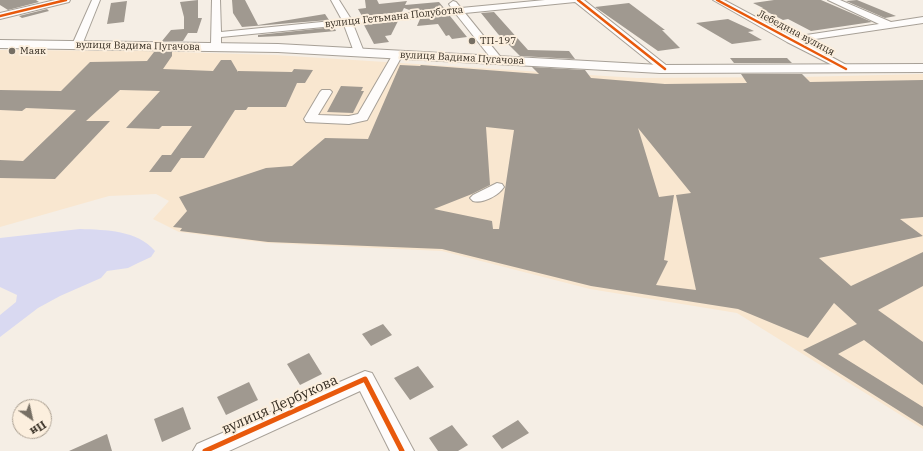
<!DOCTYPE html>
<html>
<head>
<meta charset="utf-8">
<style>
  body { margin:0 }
  #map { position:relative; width:923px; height:451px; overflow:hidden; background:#f5eee5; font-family:"IBM Plex Serif",serif }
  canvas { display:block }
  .north { position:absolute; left:12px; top:399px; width:40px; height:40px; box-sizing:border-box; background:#fcefde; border:1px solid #aba092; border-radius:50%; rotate:146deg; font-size:11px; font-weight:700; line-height:16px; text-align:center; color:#322a1f }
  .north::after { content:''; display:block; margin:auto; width:14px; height:18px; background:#766f64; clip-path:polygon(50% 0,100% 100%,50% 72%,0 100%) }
</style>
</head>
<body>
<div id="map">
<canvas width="923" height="451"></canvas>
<div class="north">Пн</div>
</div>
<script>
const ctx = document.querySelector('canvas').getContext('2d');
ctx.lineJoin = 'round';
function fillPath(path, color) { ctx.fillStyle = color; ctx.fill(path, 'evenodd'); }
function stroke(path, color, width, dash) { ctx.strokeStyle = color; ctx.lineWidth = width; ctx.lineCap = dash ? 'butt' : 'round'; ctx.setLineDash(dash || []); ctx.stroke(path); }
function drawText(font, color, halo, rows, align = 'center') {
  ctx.font = font + ' "IBM Plex Serif",serif'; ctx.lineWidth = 4; ctx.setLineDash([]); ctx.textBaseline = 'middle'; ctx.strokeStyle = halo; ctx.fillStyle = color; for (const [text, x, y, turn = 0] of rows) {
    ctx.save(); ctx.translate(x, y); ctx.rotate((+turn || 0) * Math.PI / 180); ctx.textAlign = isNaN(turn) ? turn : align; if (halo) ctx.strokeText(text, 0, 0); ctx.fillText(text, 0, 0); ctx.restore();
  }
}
const built = new Path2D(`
  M0,50L143,51L275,55L637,78L801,77L923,74V429L737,313L590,289L442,251L267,243L179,232L153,219L169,201L156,194L109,196L0,227Z`);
const water = new Path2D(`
  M80,229C106,230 137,230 155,251L151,257L138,263L128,268L107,271L101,278L60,296L38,308L0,337V315L16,302L17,295L0,287V238Z`);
const building = new Path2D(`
  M0,0H36L39,2L8,10L0,5Z
  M198,0V18H202L197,33H188L183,41H162L171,30L184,29V17L180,2Z
  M232,0H245L258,25L325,14L329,20L242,27L233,13Z
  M365,0H377L379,4L407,1L405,5L439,2L444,8L412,11L404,8L402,12L362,16L358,9L366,8Z
  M774,0H821L872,22L811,31L788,19L783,20L760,8H763L753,3Z
  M857,0L896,16L885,18L846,1Z
  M127,1L124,22L107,24L111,3Z
  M629,3L665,30H662L680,48L658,51L595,7Z
  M47,9L49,11L22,18L19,16Z
  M494,12L528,50L569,51L575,59L520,56L498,34L481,13Z
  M450,16L467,37L452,39L449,35L446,36L438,24L417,26L420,19Z
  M728,19L754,31L748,32L762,40L732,44L696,23Z
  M398,21L391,35L385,36L389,42L374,44L364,25Z
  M334,27L336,31L281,36L258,37V35Z
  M154,52H172V56L163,69L213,71L221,60H231L238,72V71L292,72L294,69L313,70L305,83H297L286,107H248L246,110H235L204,158H181L171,172H149L162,155H171L192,126H162L159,129L126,128L160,91L120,90L86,121H110L55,179L0,178V160L23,161L76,110L26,108L22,111L0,110V90L61,91L90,62L147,61Z
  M730,58H787L792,63H734Z
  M400,65L420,66L421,65L539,74L532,67L585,70L591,78L665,84L747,83L741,74H802L810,82L923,80V217L900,219L923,236L819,258L851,286L923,252V286L878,310L923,342V385L864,340L838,354L923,407V426L803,350L857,324L834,303L808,338L738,309L591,286L442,249L268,242L180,231L182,228L173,227L187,211L179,197L266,168L292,166L325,138L368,139ZM486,127L514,130L499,229H493L492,221L434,209L472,194L490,185ZM638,128L691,193L676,195L696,290L656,285L668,261L664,260L674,195L659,197Z
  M341,86L363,87L361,91H364L353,113L327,112Z
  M383,324L392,335L371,346L362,334Z
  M309,353L322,374L300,385L287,364Z
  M418,366L434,387L410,400L394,378Z
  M249,382L258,400L226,415L217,397Z
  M183,407L191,429L162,442L154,419Z
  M518,420L529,433L502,449L492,436Z
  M452,425L468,445L458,451H438L429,438Z
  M107,434L112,451H69Z`);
const minor = new Path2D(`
  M55,0H70L69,2L0,19V13Z
  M92,0H100L82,45L81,47H73L72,45Z
  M212,0H220L221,32L342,20L331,0H339L351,19L452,9L449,4L453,1L456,2L461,8L545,0H584L671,69L665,72L661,71L575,2L465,13L503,60L498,63L494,62L456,14L353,24L364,52L359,55L354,52L344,25L221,37V44L216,47L211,44Z
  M713,0H724L793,37L879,24L828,0H840L891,22L923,17V23L802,41L850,67L852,69L850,71L846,72L787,42Z
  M398,51L403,54L367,120L349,124L306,122L304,119L320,92L322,90H330L332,92L318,115L349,116L358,114L393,54Z
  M497,183L502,184L504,187C499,195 483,204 473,201L470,198L473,195Z
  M365,371L372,373L414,451H390L360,391L229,451H193L197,444Z`);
const major = new Path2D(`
  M0,40L278,44L660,65L923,64V72L660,73L278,52L0,48Z`);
const cyclewayFar1 = new Path2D(`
  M578,0L665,69
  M717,0L846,69
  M0,16L66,0`);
const cycleway = new Path2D(`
  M205,451L365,379L402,451`);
const markers = [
  [472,41,4,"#766f64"],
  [12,51,4,"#766f64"]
];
const farStreetnames = [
  ["вулиця Гетьмана Полуботка",394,17,-6],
  ["Лебедина вулиця",796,33,28],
  ["вулиця Вадима Пугачова",138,46,1],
  ["вулиця Вадима Пугачова",462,58,3]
];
const farPoinames = [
  ["ТП-197",480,41],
  ["Маяк",20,51]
];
const nearStreetnames = [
  ["вулиця Дербукова",280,405,-24]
];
fillPath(built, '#f9e7d0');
fillPath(water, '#d9d9f1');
fillPath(building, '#a09990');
stroke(minor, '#a7a097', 2);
stroke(major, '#a7a097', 2);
fillPath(minor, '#fefcfb');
fillPath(major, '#fefcfb');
stroke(cyclewayFar1, '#e8590c', 2.5);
stroke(cycleway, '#e8590c', 5);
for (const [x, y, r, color] of markers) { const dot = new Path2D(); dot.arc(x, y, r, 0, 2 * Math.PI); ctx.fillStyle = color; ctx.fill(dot); stroke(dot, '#fcefde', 1.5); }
drawText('10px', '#322a1f', '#fcefde', farStreetnames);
drawText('10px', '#322a1f', '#fcefde', farPoinames, 'left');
drawText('14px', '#322a1f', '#fcefde', nearStreetnames);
</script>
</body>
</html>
